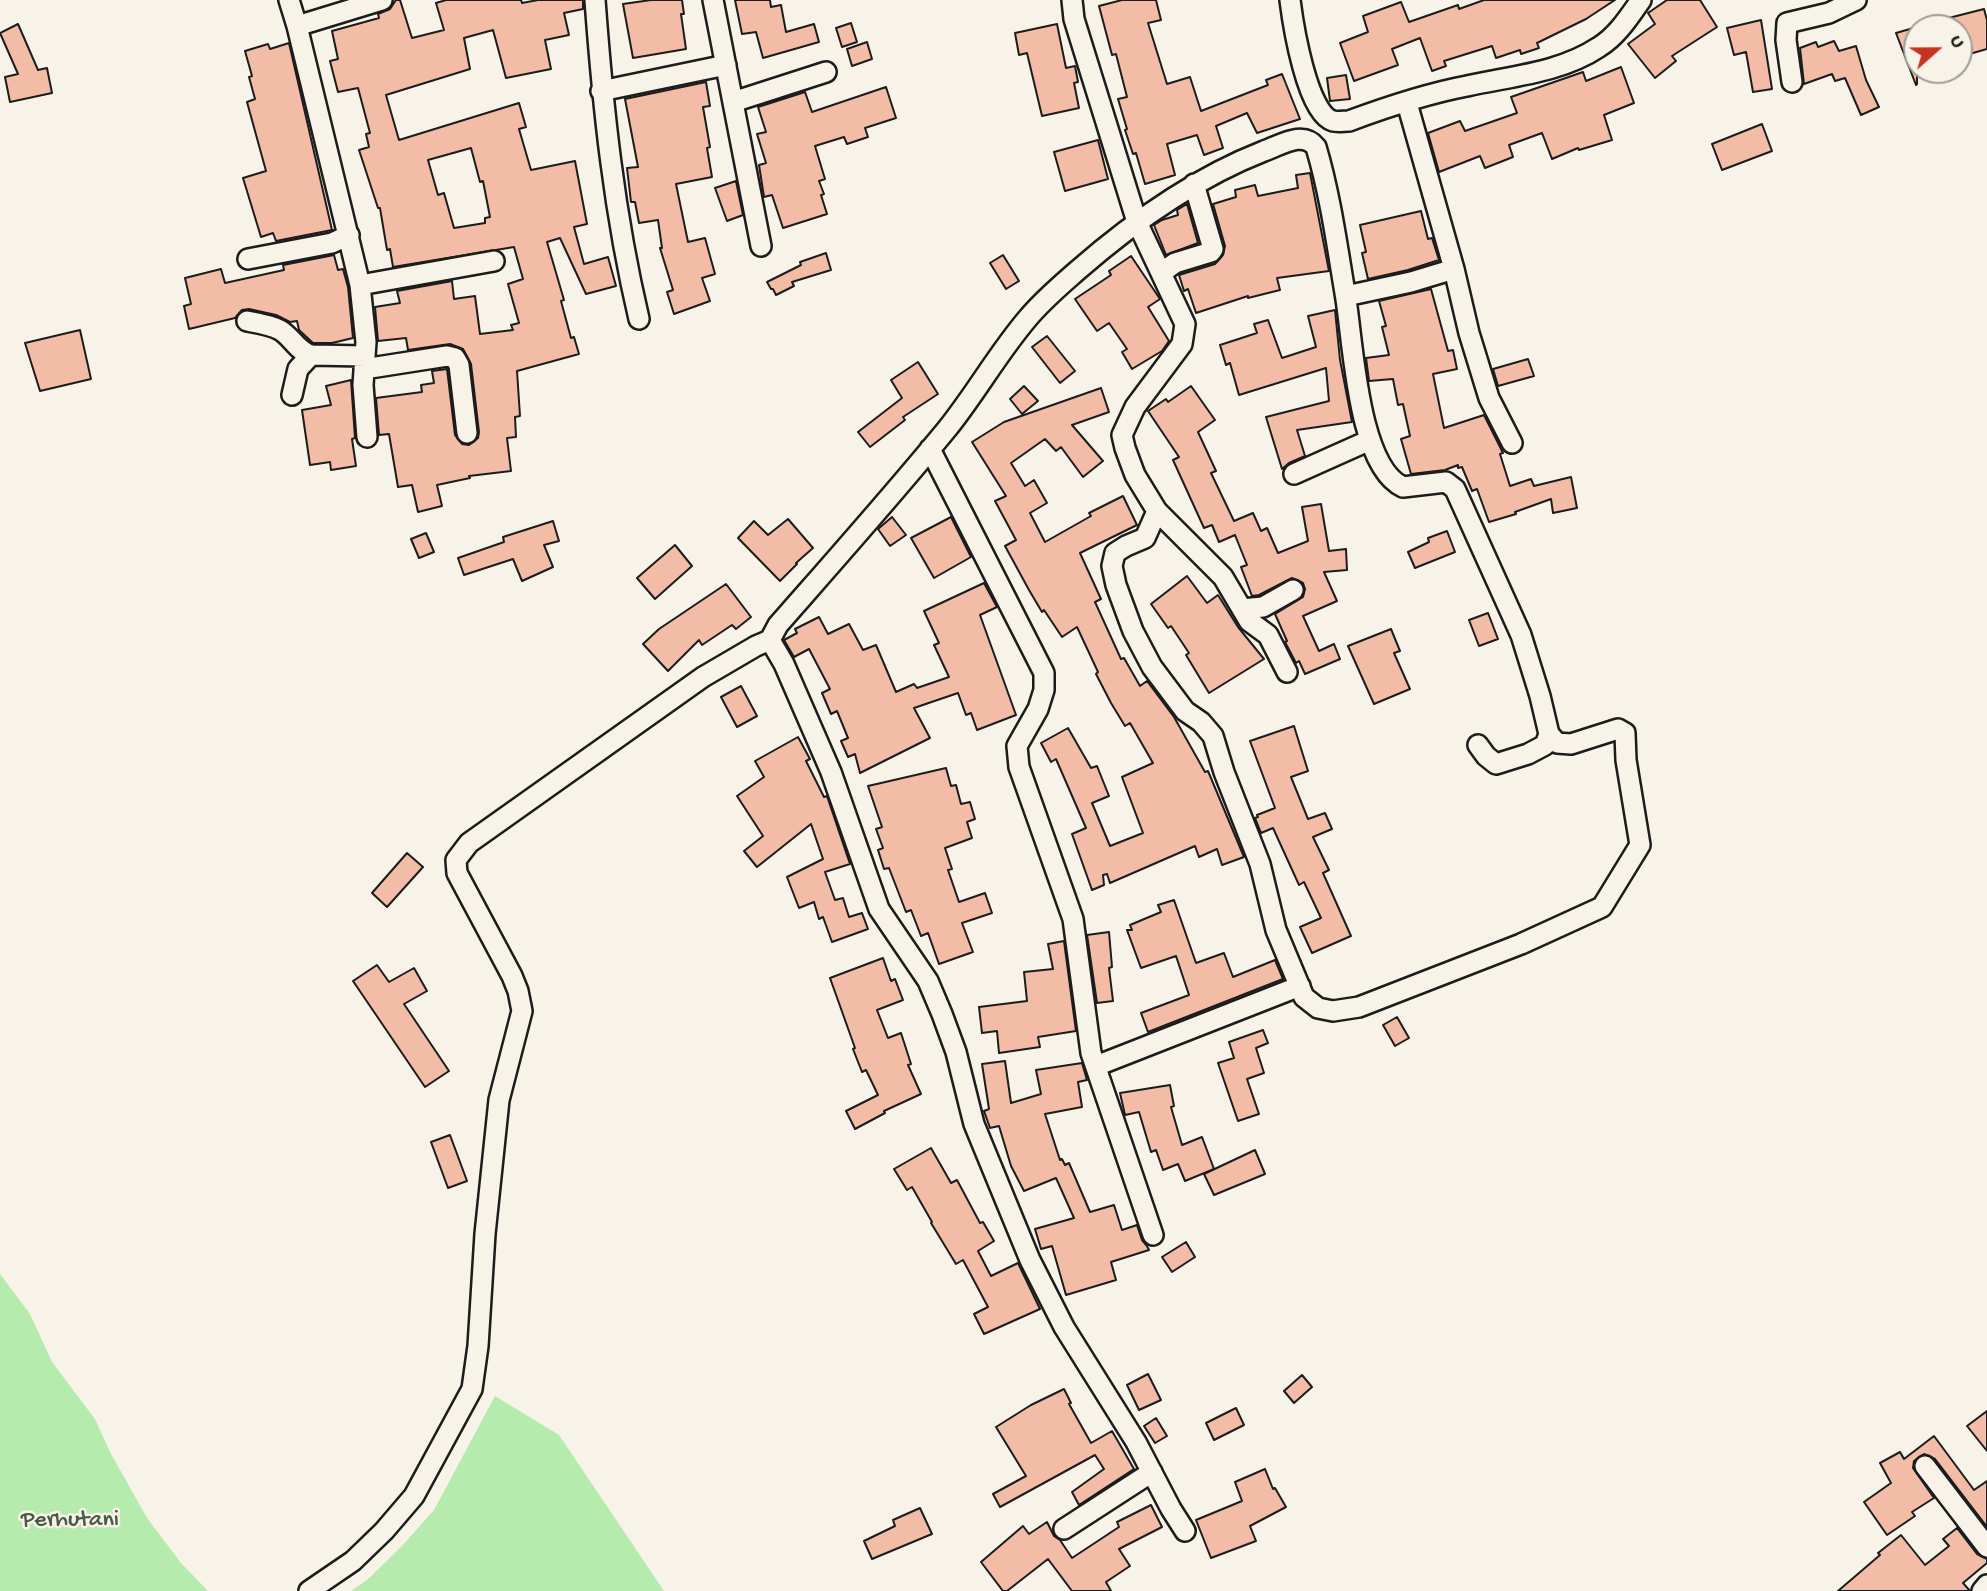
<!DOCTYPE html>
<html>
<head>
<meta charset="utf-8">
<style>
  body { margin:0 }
  #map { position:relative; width:1987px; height:1591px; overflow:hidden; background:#f7f3e8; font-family:"Gochi Hand",sans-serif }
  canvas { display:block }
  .north { position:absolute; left:1903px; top:14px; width:70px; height:70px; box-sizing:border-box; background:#f7f3e8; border:2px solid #9f9d96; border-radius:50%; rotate:69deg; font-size:19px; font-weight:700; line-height:28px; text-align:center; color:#1c1c1c }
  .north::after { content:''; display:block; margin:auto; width:24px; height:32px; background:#c8321e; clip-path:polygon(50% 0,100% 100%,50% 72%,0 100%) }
</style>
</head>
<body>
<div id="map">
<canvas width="1987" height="1591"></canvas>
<div class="north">U</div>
</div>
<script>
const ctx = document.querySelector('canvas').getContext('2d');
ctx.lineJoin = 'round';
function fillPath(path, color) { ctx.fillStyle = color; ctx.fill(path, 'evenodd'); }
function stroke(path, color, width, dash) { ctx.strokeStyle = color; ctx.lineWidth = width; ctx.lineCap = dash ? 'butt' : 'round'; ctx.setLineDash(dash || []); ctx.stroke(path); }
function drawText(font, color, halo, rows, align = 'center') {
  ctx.font = font + ' "Gochi Hand",sans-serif'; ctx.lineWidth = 5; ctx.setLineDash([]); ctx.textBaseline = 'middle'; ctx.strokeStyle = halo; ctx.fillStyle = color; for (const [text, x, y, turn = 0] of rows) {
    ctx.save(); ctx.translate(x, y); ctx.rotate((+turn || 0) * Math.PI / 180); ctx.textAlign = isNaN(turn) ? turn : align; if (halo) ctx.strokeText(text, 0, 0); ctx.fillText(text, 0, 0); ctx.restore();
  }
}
const green = new Path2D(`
  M0,1274L30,1314L52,1362L95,1419L110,1452L147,1518L181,1563L208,1591H0Z
  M495,1396L559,1435L664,1591H351L367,1580L401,1547L434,1510Z`);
const building = new Path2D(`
  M396,0H400L412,38L444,30L436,3L446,0H521L522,3L538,0H583V9L564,13L569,35L545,40L551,69L506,78L493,30L464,38L470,69L386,95L399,140L519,103L526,127L519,129L531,170L575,161L587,224L574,227L584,264L608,257L616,286L586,294L560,238L547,242L564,300L561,301L571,338L574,337L579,354L517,371L520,416L515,417L516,437L507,438L511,471L469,476L470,478L437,485L442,506L418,512L412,485L398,487L389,434L379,435L376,398L422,392L421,385L434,383L432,371L447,369L455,435L462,444L469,445L478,438L479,432L471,364L463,349L450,344L408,350L406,338L378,341L375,307L400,303L397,291L452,281L454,299L475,296L480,334L513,330L511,325L519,323L508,284L523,279L514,247L393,267L390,249L387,250L380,208H378L359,150L369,147L366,134L370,133L358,88L338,92L330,61L338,59L332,31L379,18L378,14L390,9ZM471,148L480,182L483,181L490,217L485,218V223L454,228L444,193L438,195L428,160Z
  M651,0H682L684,14H681L686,49L633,58L623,4Z
  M735,0H770L771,7L781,5L786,32L814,24L819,42L763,58L756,32L742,34Z
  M1122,0H1156L1161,20L1148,23L1167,84L1190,77L1201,111L1268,85L1266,80L1282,74L1300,119L1257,133L1247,113L1216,126L1223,148L1204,155L1197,135L1167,144L1175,175L1145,184L1136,153L1133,154L1125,130L1127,129L1118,99L1127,97L1116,54L1112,55L1099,6Z
  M1484,0H1615L1586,19L1537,43L1539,48L1521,54L1520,50L1496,58L1492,46L1444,61L1446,66L1432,71L1420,38L1392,49L1398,65L1354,81L1340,43L1368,32L1363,16L1401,2L1409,22L1458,5L1459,9Z
  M1667,0H1700L1717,27L1672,56L1676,61L1655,78L1628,44L1655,24L1648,13Z
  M1984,9L1987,20V49L1959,57V28H1930L1929,23Z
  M1761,20L1772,89L1753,92L1746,52L1734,55L1727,28Z
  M851,23L857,42L842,47L836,28Z
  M18,24L38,70L47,68L52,93L10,102L5,77L18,74L0,33Z
  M1057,24L1066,68L1075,66L1078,82L1074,83L1079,108L1042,116L1027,53L1019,55L1015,33Z
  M1917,27V84L1916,85L1896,33Z
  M1834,41L1839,51L1856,46L1866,80L1879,107L1861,115L1845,78L1835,81L1832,74L1804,84L1800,48L1816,42L1818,47Z
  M867,42L872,59L852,66L847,49Z
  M289,43L332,230L276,241L273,233L261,237L243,178L266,171L247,102L255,99L249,77L252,76L245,51L268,44L270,49Z
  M1621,67L1634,103L1604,115L1612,140L1579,150L1578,148L1552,159L1542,133L1509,145L1513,157L1485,168L1480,156L1439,172L1428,133L1460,121L1465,131L1517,113L1511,97L1583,72L1586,81Z
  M1346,75L1350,99L1330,101L1327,78Z
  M706,82L710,106L703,107L710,147L707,148L712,177L676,184L688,242L705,238L715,274L702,278L710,301L674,314L667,292L673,290L660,248H662L658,220L639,223L635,202H631L627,168L638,167L625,99Z
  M886,87L896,118L865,128L868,137L847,144L844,137L815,146L825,179L819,181L824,194L821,195L827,214L783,228L772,195L764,197L759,165L766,163L757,134L766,132L758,107L805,92L812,112Z
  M1762,124L1772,151L1722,170L1712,144Z
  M1098,140L1108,179L1065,191L1054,152Z
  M1310,173L1329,271L1277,278L1280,290L1248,298V296L1196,313L1188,289L1184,291L1179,275L1215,264L1223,255L1225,246L1213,204L1236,197L1235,190L1255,185L1258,196L1298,188L1296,175Z
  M736,181L743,215L727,221L715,188Z
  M1187,204L1198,243L1166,255L1154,225L1162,220L1178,215L1177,210Z
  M1421,211L1428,239L1432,238L1439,260L1408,270L1368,279L1362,253L1366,252L1360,225Z
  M826,253L831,270L792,282L794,286L776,295L773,289H771L767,282L801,265L800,262Z
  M334,255L338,270L343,269L348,287L353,338L332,343H313L299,330L297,321L290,322L276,315L249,309L242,310L235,318L189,329L184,306L191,304L185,278L221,269L225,283L284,270L283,265Z
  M1003,255L1019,281L1006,289L990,263Z
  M1131,256L1160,299L1148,307L1169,341L1162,351L1132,369L1122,352L1127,349L1109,323L1097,331L1075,299L1111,275L1109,271Z
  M1431,289L1448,351L1453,350L1457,369L1433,374L1444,428L1484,415L1503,453L1500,454L1510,486L1531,479L1534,486L1571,477L1577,508L1553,513L1551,499L1515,512L1516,514L1489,522L1477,489L1472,491L1462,467L1458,468V465L1445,470L1411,474L1401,439L1410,436L1403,404L1398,405L1393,379L1369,381L1366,358L1389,355L1382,327L1386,326L1379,301Z
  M1335,310L1340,360L1352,422L1297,430L1305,456L1289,463L1282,469L1266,417L1329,401L1326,368L1239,395L1230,363L1226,365L1220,345L1257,333L1254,324L1268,320L1282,358L1316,347L1308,316Z
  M80,330L91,379L40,391L25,343Z
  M1047,336L1075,371L1060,383L1032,347Z
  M1528,359L1534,376L1498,386L1493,369Z
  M918,362L938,394L903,417L905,420L870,447L858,432L902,398L891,380Z
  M351,380L355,438L352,439L356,466L331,470L330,462L310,465L302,410L331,405L326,386Z
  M1024,386L1038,401L1022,414L1010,399Z
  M1191,386L1215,420L1198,432L1216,471L1211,473L1234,521L1253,513L1261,531L1267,528L1278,553L1308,541L1302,507L1321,504L1329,551L1346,549L1347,570L1324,572L1337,601L1303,616L1319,651L1334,644L1340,659L1305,674L1299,661L1296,663L1285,642L1287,641L1275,614L1303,597L1305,589L1303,583L1292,578L1259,595L1252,596L1241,567L1247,565L1235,535L1219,542L1212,525L1204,528L1173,460L1179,457L1148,411L1166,399L1168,402Z
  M1101,388L1109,412L1072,425L1103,461L1083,477L1061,447L1056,451L1045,439L1011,463L1025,486L1034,480L1047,503L1030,513L1045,542L1091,516L1089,513L1123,496L1137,525L1080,553L1101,599L1095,602L1121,659L1124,658L1140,686L1147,681L1174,717L1205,772L1208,771L1244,857L1222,865L1217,849L1199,857L1195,846L1110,883L1107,874L1103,875L1104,885L1092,890L1072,834L1086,828L1056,759L1051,762L1041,743L1068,728L1091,768L1097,766L1109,796L1092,803L1110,846L1143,833L1122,777L1153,763L1130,723L1125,726L1111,703L1096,674L1098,672L1077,627L1062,637L1044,610L1042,612L1029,590L1005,546L1016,540L995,501L1006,496L972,442L1004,422Z
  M892,517L906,535L890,546L878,529Z
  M951,517L971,557L934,578L911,538Z
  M788,519L813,548L796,563L797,564L780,581L738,538L754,521L768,535Z
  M553,521L559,541L544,545L553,567L522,581L513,559L464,575L458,558L504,542L503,537Z
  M1447,531L1455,552L1415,568L1408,552L1429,542L1428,538Z
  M426,533L434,552L419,558L411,539Z
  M675,545L692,566L655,599L637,578Z
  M1187,576L1207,603L1218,595L1238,627L1264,659L1209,693L1186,655L1189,653L1171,626L1168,628L1151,604Z
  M984,583L997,607L980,615L1016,715L977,730L971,713L966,715L958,693L914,708L930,738L860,773L855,754L848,757L841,741L848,738L837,711L831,714L822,693L830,689L809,649L794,657L784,640L797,633L795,629L819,617L828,634L849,624L863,650L876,645L896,692L914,684L917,688L949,677L934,645L939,643L924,611Z
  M726,584L751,617L736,629L732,625L702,645L699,640L668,671L643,644L659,629Z
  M1488,613L1498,639L1479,646L1469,620Z
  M1391,629L1400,651L1394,653L1410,689L1374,704L1348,646Z
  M741,686L757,716L737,727L721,697Z
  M1294,726L1308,771L1291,777L1308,819L1325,813L1332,829L1313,837L1329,870L1323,873L1351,936L1312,953L1300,927L1321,918L1304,882L1299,885L1273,828L1261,833L1255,818L1258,817L1257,815L1275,808L1250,741Z
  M798,737L810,759L806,761L824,797L827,796L850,864L825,872L835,900L843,898L849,917L862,913L868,929L832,942L823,917L819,919L814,902L799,908L787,877L823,859L811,824L757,867L744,851L763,836L737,796L764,777L755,761Z
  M946,768L951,786L956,785L961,804L970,802L975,819L967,822L972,838L945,848L952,869L948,870L959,902L985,893L992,913L962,923L973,952L939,964L928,933L921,936L911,910L906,912L889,868L884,869L878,850L883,848L876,829L882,827L868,786Z
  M407,853L423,867L387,907L372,893Z
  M1174,900L1196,963L1224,953L1233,977L1275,960L1283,979L1148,1032L1141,1013L1189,995L1176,956L1141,968L1127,930H1132L1130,925L1161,912L1158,905Z
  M1109,932L1112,967L1109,968L1113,1001L1097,1003L1087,935Z
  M1064,941L1076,1031L1038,1037L1040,1047L999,1053L997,1031L982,1033L979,1007L1027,1001L1024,972L1053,969L1048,944Z
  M883,958L891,981L895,979L903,1000L877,1010L888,1038L901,1033L911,1064L908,1065L921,1094L884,1111L885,1113L855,1129L846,1111L878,1095L866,1070L862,1072L853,1049L855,1048L830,978Z
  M377,965L389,982L414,968L427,991L404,1004L449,1071L425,1087L353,981Z
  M1397,1017L1409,1038L1395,1046L1383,1025Z
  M1263,1030L1268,1043L1256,1048L1264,1073L1247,1079L1259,1114L1238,1121L1218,1063L1234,1058L1229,1042Z
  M1005,1061L1011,1103L1041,1094L1036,1070L1082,1063L1087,1080L1078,1082L1082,1107L1045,1114L1060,1160L1062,1159L1065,1165L1069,1163L1090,1212L1114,1205L1122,1230L1137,1225L1142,1240L1147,1246L1149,1250L1111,1262L1116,1280L1066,1295L1052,1246L1041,1249L1035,1229L1074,1218L1056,1178L1024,1191L1011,1166L999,1126L990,1128L984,1111L989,1109L982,1064Z
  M1170,1085L1174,1106L1171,1107L1182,1145L1202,1137L1214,1169L1185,1181L1178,1164L1163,1170L1156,1150L1151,1152L1139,1112L1125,1115L1120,1093Z
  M450,1135L467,1181L448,1188L431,1142Z
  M931,1148L951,1183L957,1180L980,1223L983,1222L994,1241L978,1251L991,1276L1018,1263L1040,1309L984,1334L974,1314L988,1307L963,1260L956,1264L931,1223L932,1222L912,1187L907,1190L894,1169Z
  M1255,1150L1265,1174L1214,1195L1204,1174Z
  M1186,1242L1195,1257L1172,1272L1162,1257Z
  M1148,1374L1161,1400L1139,1410L1127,1385Z
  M1302,1375L1312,1387L1294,1403L1284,1391Z
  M1064,1389L1071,1403L1069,1404L1091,1443L1112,1431L1134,1469L1079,1505L1072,1492L1104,1469L1095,1455L1000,1507L993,1494L1026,1476L996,1427L1031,1405Z
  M1236,1408L1244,1425L1214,1440L1206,1423Z
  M1987,1411V1451L1967,1426Z
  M1156,1418L1167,1436L1155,1443L1144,1426Z
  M1934,1436L1974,1490L1987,1481V1527L1935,1459L1924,1454L1914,1461L1913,1468L1934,1498L1912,1512L1915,1516L1887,1535L1864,1502L1891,1483L1880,1463L1900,1452L1904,1459Z
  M1265,1469L1273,1489L1275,1488L1286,1507L1250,1526L1256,1541L1211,1558L1196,1520L1242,1501L1235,1482Z
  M1151,1505L1162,1527L1119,1549L1130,1566L1106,1582L1111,1591H1072L1048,1559L1007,1591H1003L981,1562L1023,1526L1029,1534L1047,1522L1054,1536L1060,1540L1072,1558L1119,1527L1117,1522Z
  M920,1508L932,1534L872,1559L864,1541L895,1526L893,1520Z
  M1957,1528L1977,1554L1987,1559V1563L1963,1583L1970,1591H1838L1880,1555L1878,1553L1901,1535L1925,1565L1949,1546L1943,1539Z`);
const minor = new Path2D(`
  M289,0L297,26L360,285L366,342L363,385L367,437
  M595,0C603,108 614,213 639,319
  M713,0L761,246
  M1072,0L1074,19L1137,222L1185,324L1182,344L1135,407L1122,435L1125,448L1135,475L1157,511L1145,538L1126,546L1115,553L1112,566L1116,585L1133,631L1152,667L1185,711L1201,722L1213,736L1224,772L1260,864L1276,930L1304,997L1318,1008L1333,1011L1359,1007L1521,944L1602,907L1640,845L1626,760L1625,733L1618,729L1571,744L1557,743L1549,734L1545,745L1528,754L1496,764L1486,756L1478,745
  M1290,0C1293,24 1307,114 1333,121C1337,122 1344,121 1349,121C1384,108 1430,93 1467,86C1511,76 1560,73 1599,47C1617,36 1629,17 1641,0
  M297,26L382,0
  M1792,82L1786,40L1787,23L1829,13L1856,0
  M601,91L726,65
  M733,102L826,72
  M1407,103L1454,269L1469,333L1489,398L1512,443
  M248,259L332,243L349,235
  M1161,273L1175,263L1211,252L1213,249L1194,184
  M360,285L494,261
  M1346,296L1411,282L1454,269
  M247,321C258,323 271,325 280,330C292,337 297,351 311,355L365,356
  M364,369L447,356L455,358L459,365L467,433
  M292,395L298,369L311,355
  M930,449L1044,673V690L1038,709L1017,746L1019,767L1073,919L1091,1053L1153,1235
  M1294,474L1370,440
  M1157,511L1223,577L1249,621L1268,635L1287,672
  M1242,609L1263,607L1293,590
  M770,640L784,664L831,772L879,909L928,981L942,1014L956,1052L974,1124L1030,1260L1064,1327L1136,1442L1171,1509L1185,1531
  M1096,1066L1300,986
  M1925,1466L1987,1547
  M1064,1529L1152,1472
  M309,1591L353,1561L384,1531L414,1496L472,1389L478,1346L485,1234L499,1100L522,1011L518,991L512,976L457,873L456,860L469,843L703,677L756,646L770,640L778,625C835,560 892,496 947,429C976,393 998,353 1028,318C1043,300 1061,285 1078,270C1133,222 1195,178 1264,151C1281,145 1303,130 1316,147C1330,194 1337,245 1345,293C1353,338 1357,466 1403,487L1446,482L1455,489L1521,635L1540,696L1549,734
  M1982,1591L1987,1585`);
const parkNames = [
  ["Perhutani",70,1521]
];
fillPath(green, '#b5ebad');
fillPath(building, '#f2bca6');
stroke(building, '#1c1c1c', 2);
stroke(minor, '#1c1c1c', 24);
stroke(minor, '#f7f3e8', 19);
drawText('24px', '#4a5a48', '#f7f3e8', parkNames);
</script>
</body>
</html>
